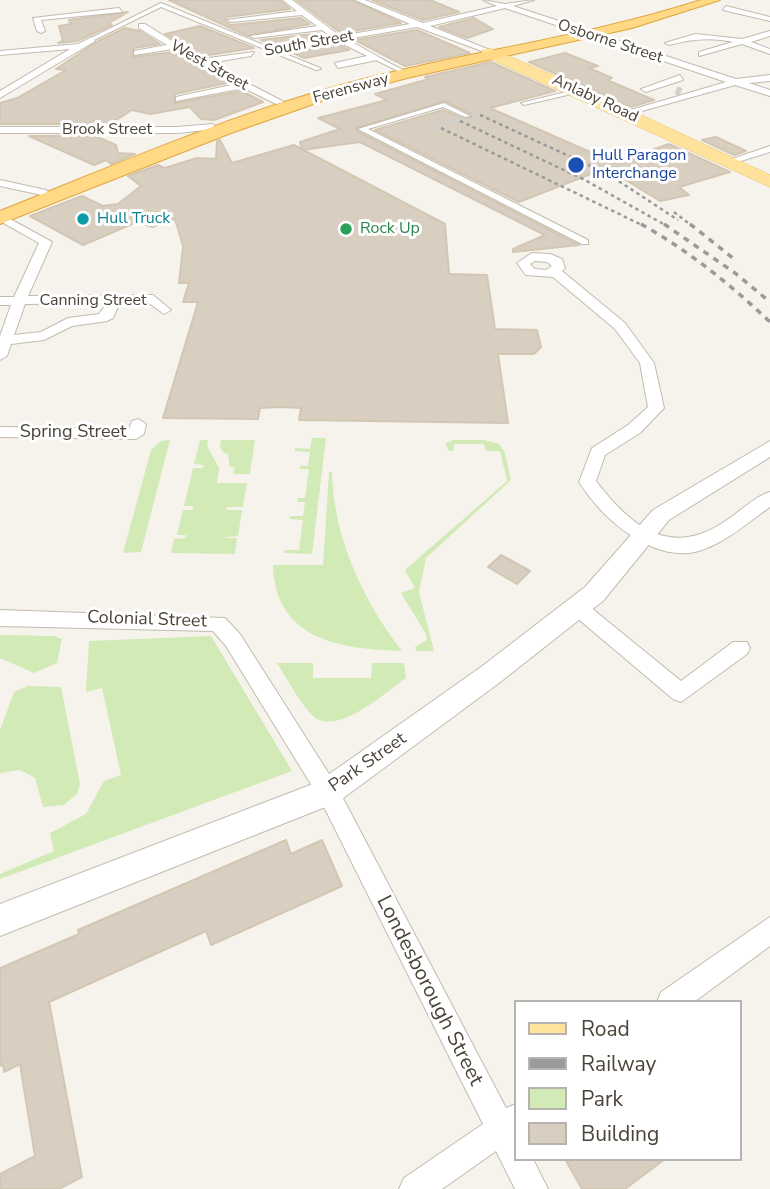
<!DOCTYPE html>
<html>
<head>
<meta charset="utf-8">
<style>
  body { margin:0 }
  #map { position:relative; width:770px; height:1189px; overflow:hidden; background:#f6f3ec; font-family:"Nunito Sans",sans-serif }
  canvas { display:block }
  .legend { position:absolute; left:514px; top:1000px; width:228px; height:161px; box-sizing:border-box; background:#fff; border:2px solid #b7b4b0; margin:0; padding:9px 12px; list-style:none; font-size:21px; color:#4b4439 }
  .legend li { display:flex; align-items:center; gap:14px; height:35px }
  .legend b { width:35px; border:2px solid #b7b4b0 }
</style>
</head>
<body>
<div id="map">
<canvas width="770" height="1189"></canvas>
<ul class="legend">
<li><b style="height:9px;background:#ffe39c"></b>Road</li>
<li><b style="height:9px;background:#9a9a9a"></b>Railway</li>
<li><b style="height:19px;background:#d2eab5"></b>Park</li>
<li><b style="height:19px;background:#d8cfc1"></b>Building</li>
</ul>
</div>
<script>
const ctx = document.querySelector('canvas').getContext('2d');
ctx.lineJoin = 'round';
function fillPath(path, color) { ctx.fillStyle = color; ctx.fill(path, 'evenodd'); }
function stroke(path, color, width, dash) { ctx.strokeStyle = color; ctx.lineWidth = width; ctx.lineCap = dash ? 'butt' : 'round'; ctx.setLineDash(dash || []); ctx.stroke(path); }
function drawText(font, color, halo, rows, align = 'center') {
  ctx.font = font + ' "Nunito Sans",sans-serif'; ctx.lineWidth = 6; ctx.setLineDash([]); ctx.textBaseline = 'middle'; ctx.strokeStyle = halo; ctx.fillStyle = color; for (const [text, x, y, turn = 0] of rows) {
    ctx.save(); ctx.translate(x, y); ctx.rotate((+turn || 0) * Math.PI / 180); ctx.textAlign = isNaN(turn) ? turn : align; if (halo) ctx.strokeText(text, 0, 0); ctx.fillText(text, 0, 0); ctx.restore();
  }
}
const green = new Path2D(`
  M312,438H326L312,554L284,553L285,550H299L303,520L290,519V516H303L305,502H297L298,498H305L309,469H300V466H308L310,452L295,451V448L310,449Z
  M170,440L141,552L123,553L151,450L161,441Z
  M200,440H208L207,446L219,468L217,483H247L243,507H227L226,510H242L238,536L221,538H237L235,554L171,553L174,539L185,538L186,535H177L183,510H193V506H184L193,468H203L204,465L194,464Z
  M221,440H255L250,474H233L235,467H230L228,454L224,453L220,447Z
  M453,440H484L499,444L505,453L511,480L426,558L419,592L434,651H416L415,647L427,640L426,634L401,593L415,588L405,570L507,481L500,451H486L484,444H454V451H449L445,443Z
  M329,472H332C333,536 363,601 402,651C342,649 275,641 273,565H323Z
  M0,635L54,636L62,639L57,663L34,673L0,658Z
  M211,636L292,771L0,879V874L54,851L50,833L86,814L104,781L121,775L102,688L86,692L89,641Z
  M277,663H313V678H371L372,663H404L406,678C386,692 334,740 311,714C298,700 288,680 277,663Z
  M28,686L61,687L80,784L77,794L64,805L43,807L35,778L20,770L0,773V730L14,692Z`);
const building = new Path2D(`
  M169,0H280L290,9L227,17L224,21L231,25L301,18L310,24L248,36Z
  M296,0H353L401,23L341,33Z
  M372,0H430L459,12L423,20Z
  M128,12L109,23L112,25L77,41L58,43L63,41L59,26L71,24L69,20Z
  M474,18L493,29L467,38L439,27Z
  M200,26L254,48L202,56L165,34Z
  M125,28L140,31L160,44L134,48L132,57L173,52L227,83L175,94L174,103L242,91L263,102L214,120L201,119L190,107L150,114L132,110L110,124H0V103L17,98L66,70L56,69L98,41Z
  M417,30L470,53L405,66L355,40Z
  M321,33L325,36L283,44L282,48L261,40Z
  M337,44L349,50L304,58L289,51Z
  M565,53L598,66L589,68L612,78L607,80L654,100L631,107L529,62Z
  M491,62L555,91L490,108L615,163L669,144L730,172L679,187L689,195L660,201L606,168L519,202L375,130L443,110L464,119L472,117L471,114L445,101L356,128L357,131L579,245L513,252V249L545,235L360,142L302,150L300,142L340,129L318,118L387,100L375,94L429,79L425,77Z
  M29,136H95L116,145L118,153L135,154L111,164L106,160L94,165Z
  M716,137L746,151L734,155L702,140Z
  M220,140L232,163L294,145L445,224L449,274L487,275L495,329L537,330L541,347L534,354H498L508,423L299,420L301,408L281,407L260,408L258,419L163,418L198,302H183L189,283H179L183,246L175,219L152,227L137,222L83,245L30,216L82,196L103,206L118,204L141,186L128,176L158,165L165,168L197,158L216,159L217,141Z
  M501,555L530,571L517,584L488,567Z
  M286,840L291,854L322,840L342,886L211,945L206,931L49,1002L82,1177L59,1189H1L0,1174L35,1156L20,1064L4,1072L3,1064L0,1066V968L79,934L78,930Z
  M565,1159H665L625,1189H582Z`);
const pedestrianTunnel = new Path2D(`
  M428,129L484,111`);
const minorTunnel = new Path2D(`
  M676,90L681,92`);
const pedestrian = new Path2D(`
  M161,3L320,68L321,69L316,70L161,7L94,40L89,39Z
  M376,58H380L403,70L398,71L376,60Z
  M578,89L580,92L524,105L521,103Z
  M444,103L470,116L465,117L443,107L368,129L588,240V244H582L358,129Z`);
const minor = new Path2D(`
  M283,0H292L340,36L410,24L355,0H365L423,23L497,6L483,0L505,4L534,0L513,6L736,79L770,75V81L749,83L770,90V96L735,85L624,116V112L726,82L505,8L430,26L490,50V54L417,27L347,39L382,59L338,68L335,63L367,56L337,41L288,49L284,47L331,37L322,30L254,38L250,36L317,26L302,15L231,22L227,20L297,11Z
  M726,6L770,17V21L723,10Z
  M119,8L122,12L41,20L45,31L41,33L37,31L33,18Z
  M139,24H145L201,59L254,52L251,56L209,63L284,102L276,104L244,88L176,101V97L236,84L173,49L134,55V51L167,45L139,28Z
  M770,31V36L751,42L770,49V54L742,44L699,56V52L733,42C711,37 691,39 669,45L665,43L695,34L742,39Z
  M92,37L95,41L0,98V91L70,49L0,55V51L78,44Z
  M680,75L683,80L646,92L641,89Z
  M213,124L216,129L177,133H0V127H177Z
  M770,146V152L728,165L723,162Z
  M0,180L46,190L48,192L42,195L0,186Z
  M1,214L52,242L28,296L153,295L171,310L164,314L149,303L120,302L113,318L107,321L72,326L44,340L11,344L7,356L0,360V336L11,305H0V297H14L39,243L0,221ZM107,303L99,314L68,318L41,332L14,335L25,304Z
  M532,253L550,254L562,259L565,268L562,271L625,323L654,363L664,408L640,433L605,455L596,481C631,527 670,558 724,522C739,513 753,497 770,492V507C747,523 723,545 695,552C649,561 601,517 579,482L592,448L628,425L648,407L640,363L615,329L553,277L526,275L517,263ZM535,261L547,262L552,266L546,270L535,269L530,264Z
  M138,419L146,424L144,434L136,439L0,437V427L129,429L132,421Z
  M577,600L584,602L681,681L733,642H747L750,648L747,654L681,702L673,699L570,612L567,607L570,602Z
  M0,610L225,618L240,634L336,785L506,1108L516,1104V1159H533L548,1189H515L496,1151L442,1189H399L404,1178L483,1124L320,799L226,646L213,631L0,626Z
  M770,917V946L694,1002H657L661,992Z`);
const tertiary = new Path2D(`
  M770,441V457L669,520L603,601L499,683L338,802L0,936V904L318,782L481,667L585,587L653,510Z`);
const primary = new Path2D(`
  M482,49H492L583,88L770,175V187L482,55Z`);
const trunk = new Path2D(`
  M701,0H720L632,28L407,78L322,101L231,133L0,224V211C118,164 236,112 360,80C473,51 589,36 701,0Z`);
const railFar1 = new Path2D(`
  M480,115L608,174L678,220
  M460,121L583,179L667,226
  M441,128L644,226
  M674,212L692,226`);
const rail = new Path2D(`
  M641,224C689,251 730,284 770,322
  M664,224L735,273L770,302
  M690,224L734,259`);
const markers = [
  [576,165,9,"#1a4fb4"],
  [83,219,7,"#0f9aa8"],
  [346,229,7,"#2e9e5b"]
];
const farStreetnames = [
  ["Osborne Street",610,42,18],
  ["South Street",309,44,-10],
  ["West Street",209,66,29],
  ["Ferensway",351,89,-15],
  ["Anlaby Road",595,99,25],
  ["Brook Street",107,130],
  ["Canning Street",93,301]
];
const farTransitnames = [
  ["Hull Paragon",592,156],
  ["Interchange",592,174]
];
const farCulturenames = [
  ["Hull Truck",97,219]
];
const farLeisurenames = [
  ["Rock Up",360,229]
];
const streetNames = [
  ["Spring Street",73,433],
  ["Colonial Street",147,620,2],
  ["Park Street",368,763,-35]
];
const nearStreetnames = [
  ["Londesborough Street",429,991,63]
];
fillPath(green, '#d2eab5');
fillPath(building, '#d8cfc1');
stroke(building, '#d3c7b4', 2);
stroke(pedestrianTunnel, '#d4d0c8', 8, [8, 3.5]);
stroke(minorTunnel, '#d4d0c8', 8, [8, 4.5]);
stroke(pedestrian, '#c2bbae', 2);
stroke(minor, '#c2bbae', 2);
stroke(tertiary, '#c2bbae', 2);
stroke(primary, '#e6c16a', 1);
stroke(trunk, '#e0a43c', 2);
fillPath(pedestrian, '#fff');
fillPath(minor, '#fff');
fillPath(tertiary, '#fff');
fillPath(primary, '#ffe39c');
fillPath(trunk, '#ffd985');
stroke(railFar1, '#9a9a9a', 2.5, [3.5, 3.5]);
stroke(rail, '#9a9a9a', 3.5, [6, 6]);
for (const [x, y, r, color] of markers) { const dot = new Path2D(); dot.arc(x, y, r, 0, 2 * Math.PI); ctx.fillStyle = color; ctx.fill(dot); stroke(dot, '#fff', 2.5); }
drawText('16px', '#4b4439', '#fff', farStreetnames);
drawText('16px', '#164399', '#fff', farTransitnames, 'left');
drawText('16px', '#0d838f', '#fff', farCulturenames, 'left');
drawText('16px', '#27864d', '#fff', farLeisurenames, 'left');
drawText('18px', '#4b4439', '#fff', streetNames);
drawText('21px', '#4b4439', '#fff', nearStreetnames);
</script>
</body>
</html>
